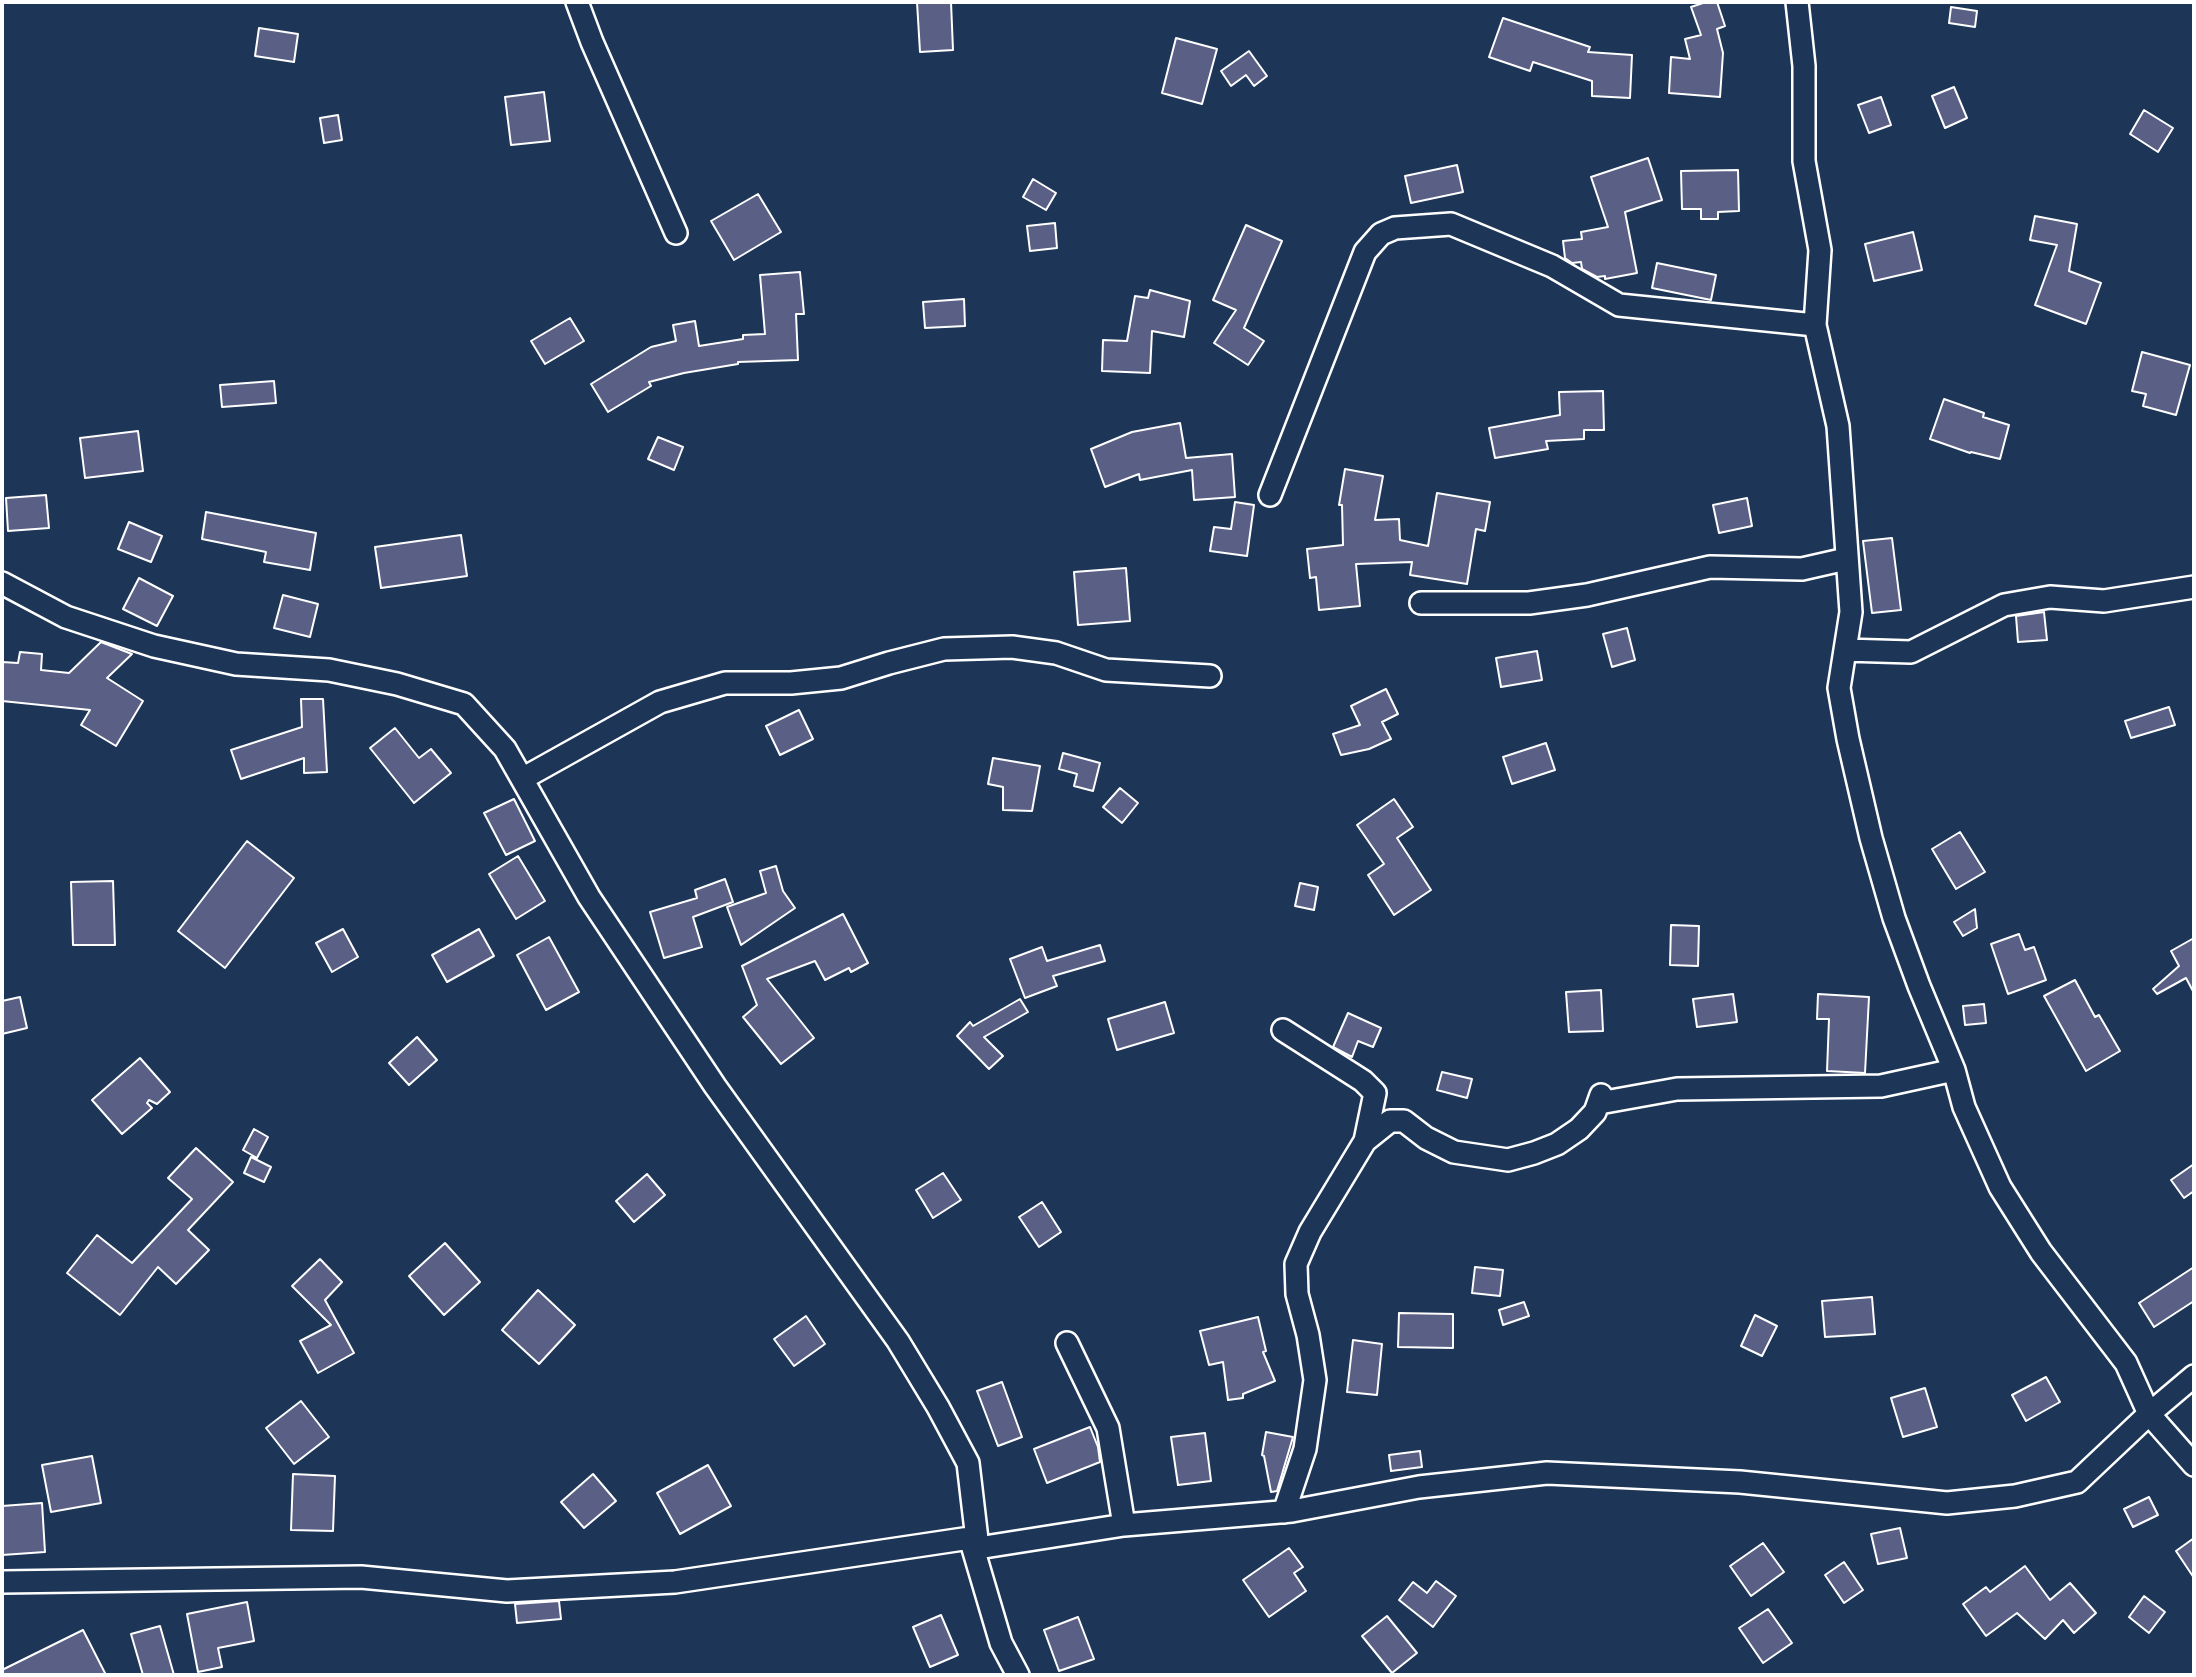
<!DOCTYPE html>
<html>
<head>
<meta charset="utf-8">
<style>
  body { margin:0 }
  #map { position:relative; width:2196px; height:1677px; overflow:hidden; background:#1d3557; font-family:Mynerve,sans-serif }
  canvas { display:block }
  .frame { position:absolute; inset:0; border:4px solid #fff; pointer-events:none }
</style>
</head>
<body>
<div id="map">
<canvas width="2196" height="1677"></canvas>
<div class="frame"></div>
</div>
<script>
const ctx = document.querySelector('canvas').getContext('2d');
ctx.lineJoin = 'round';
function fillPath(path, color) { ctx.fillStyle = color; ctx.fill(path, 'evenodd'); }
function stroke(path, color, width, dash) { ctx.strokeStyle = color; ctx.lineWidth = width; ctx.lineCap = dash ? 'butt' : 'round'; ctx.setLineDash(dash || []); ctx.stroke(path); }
const building = new Path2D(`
  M917,2H951L953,50L920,52Z
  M1706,2H1717L1725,26L1717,29L1723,53L1720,97L1669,93L1671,57L1690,59L1685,39L1701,35L1691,7Z
  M1951,7L1977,11L1975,27L1949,23Z
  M1503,18L1590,47L1588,52L1632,55L1630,98L1592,96V81L1533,62L1530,71L1489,57Z
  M259,28L298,34L294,62L255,56Z
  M1176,38L1217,49L1202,104L1162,93Z
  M1249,51L1267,76L1254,86L1246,75L1231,86L1221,71Z
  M1954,87L1967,118L1945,128L1932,96Z
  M544,92L550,141L511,145L505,97Z
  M1881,97L1891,125L1869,133L1858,105Z
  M2144,110L2173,128L2158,152L2130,134Z
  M338,115L342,140L324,143L320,118Z
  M1648,158L1662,200L1625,212L1637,273L1605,279V276L1597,277L1582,269L1581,262L1572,263L1565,258L1563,241L1582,239L1581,232L1608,227L1591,177Z
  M1457,165L1463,192L1411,203L1405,176Z
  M1738,170L1739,211L1718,212V219H1701V209H1682L1681,171Z
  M1033,179L1056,193L1046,210L1023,197Z
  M758,194L781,232L734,260L711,221Z
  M2035,216L2077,224L2069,271L2101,283L2086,324L2035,305L2057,245L2030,240Z
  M1055,223L1057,248L1030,251L1027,226Z
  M1246,225L1282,241L1244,328L1264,341L1248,365L1214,343L1236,310L1213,300Z
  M1913,232L1922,270L1874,281L1865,244Z
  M1657,263L1716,275L1711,300L1652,288Z
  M800,272L804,314H796L798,360L738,362V364L684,373L649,382L651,386L608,412L591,384L651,347L676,341L673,325L695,321L699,346L743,339V335L765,334L760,275Z
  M1150,290L1190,301L1184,337L1152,331L1150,373L1102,371L1103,340L1127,341L1135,296L1148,298Z
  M964,299L965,326L925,328L923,302Z
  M570,318L584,341L545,364L531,341Z
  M2142,352L2190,365L2176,415L2143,406L2146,394L2132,391Z
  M274,381L276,403L222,407L220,385Z
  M1603,391L1604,430H1584V439L1546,441L1548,449L1495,458L1489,428L1560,415L1559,392Z
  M1944,399L1984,413L1983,417L2009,425L2000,459L1971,452L1970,453L1930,439Z
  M1180,423L1186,458L1232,454L1235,497L1194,500L1192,470L1140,480L1139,474L1105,487L1091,449L1132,432Z
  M138,431L143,471L85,478L80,438Z
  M658,437L683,447L674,470L648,459Z
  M1345,469L1383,476L1375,520L1399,519L1400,540L1428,546L1437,493L1490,502L1485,531L1476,529L1467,584L1410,575L1412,562L1356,564L1360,606L1319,610L1316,577L1310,578L1307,549L1343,545L1342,505H1339Z
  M46,495L49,528L8,531L6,498Z
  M1747,498L1752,526L1719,533L1713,505Z
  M1235,502L1254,505L1247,556L1210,551L1214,527L1231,529Z
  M206,512L316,533L310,570L264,562L266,552L202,539Z
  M129,522L162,536L151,562L118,549Z
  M461,535L467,576L381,588L375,547Z
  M1892,538L1901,610L1872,613L1863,541Z
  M1126,568L1130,621L1078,625L1074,572Z
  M139,578L173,596L157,626L123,609Z
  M283,595L318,604L310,637L274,628Z
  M2044,612L2047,640L2018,642L2016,616Z
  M1627,628L1635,660L1612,667L1603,634Z
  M101,642L132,654L107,678L143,701L116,746L81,725L90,710L2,701V662L18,663L20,652L42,654L41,670L69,673Z
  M1537,651L1542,680L1501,687L1496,658Z
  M1386,689L1398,714L1382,722L1391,739L1369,749L1341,755L1333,734L1360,725L1351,706Z
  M301,699H323L327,772L304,773V758L241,779L231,750L302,727Z
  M2169,707L2175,725L2131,738L2125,721Z
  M799,710L813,739L780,755L766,726Z
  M395,728L419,758L431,749L451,773L414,803L370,748Z
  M1546,743L1555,770L1512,784L1503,757Z
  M1063,753L1100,763L1093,791L1074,786L1077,774L1059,769Z
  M993,758L1040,766L1032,811L1003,810V787L988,784Z
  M1120,788L1138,803L1122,823L1103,807Z
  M514,799L535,841L506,855L484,813Z
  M1394,799L1413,827L1397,838L1431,890L1394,915L1368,875L1384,864L1357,825Z
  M1960,832L1985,872L1956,889L1932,849Z
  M247,841L294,878L225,968L178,931Z
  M518,856L545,901L516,919L489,874Z
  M776,866L783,891L795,908L741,945L727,907L766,893L760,871Z
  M725,879L733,902L693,917L702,947L664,958L650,912L697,898L695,890Z
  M113,881L115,945H73L71,882Z
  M1300,883L1318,887L1314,910L1295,906Z
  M1975,909L1977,928L1963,936L1954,922Z
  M843,914L868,963L851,972L849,968L825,980L815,961L767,979L814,1038L781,1064L743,1017L757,1005L742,966Z
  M1671,925L1699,926L1698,966L1670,965Z
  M343,929L358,957L332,972L316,943Z
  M479,929L494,956L447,982L432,955Z
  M2019,934L2025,950L2034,947L2046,980L2008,994L1991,944Z
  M549,937L579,992L546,1010L517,955Z
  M2194,938V993L2186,978L2157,994L2153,989L2179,966L2171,951Z
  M1100,945L1105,961L1053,976L1057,986L1025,998L1010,959L1042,947L1047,961Z
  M2075,980L2095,1017L2099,1015L2120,1051L2086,1071L2044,996Z
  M1601,990L1603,1031L1569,1032L1566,992Z
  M1733,994L1737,1022L1697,1027L1693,999Z
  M1818,994L1869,997L1865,1073L1827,1071L1829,1019H1817Z
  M20,997L27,1028L2,1034V1001Z
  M1020,999L1028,1012L984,1037L1003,1056L989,1069L957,1036L970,1022L973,1026Z
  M1165,1002L1174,1033L1117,1050L1108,1019Z
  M1984,1004L1986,1023L1965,1025L1963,1006Z
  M1348,1013L1381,1028L1373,1047L1358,1041L1352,1057L1333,1047Z
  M417,1037L437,1060L409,1085L389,1063Z
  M140,1058L170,1092L157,1104L149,1100L147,1103L152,1108L122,1134L92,1100Z
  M1442,1072L1472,1079L1467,1098L1437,1090Z
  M254,1129L268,1137L257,1158L243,1150Z
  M196,1148L233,1182L188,1230L209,1250L176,1284L158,1267L120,1315L67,1273L97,1235L132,1263L192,1199L168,1178Z
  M251,1157L271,1167L264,1182L244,1173Z
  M2194,1164V1191L2184,1198L2171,1180Z
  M943,1173L961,1200L933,1218L916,1190Z
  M647,1174L665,1195L634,1222L616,1201Z
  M1042,1202L1061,1232L1039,1247L1019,1217Z
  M445,1243L480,1282L444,1315L409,1276Z
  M320,1259L342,1282L325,1300L354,1353L318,1373L300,1341L331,1325L292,1286Z
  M1475,1267L1503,1270L1500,1296L1472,1293Z
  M2194,1267V1301L2154,1327L2139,1303Z
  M538,1290L575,1325L539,1364L502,1330Z
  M1872,1297L1875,1334L1825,1337L1822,1301Z
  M1524,1302L1529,1316L1503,1325L1499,1310Z
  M1399,1313L1453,1314V1348L1398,1347Z
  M1755,1315L1777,1326L1762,1356L1741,1346Z
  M806,1316L825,1344L794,1366L774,1339Z
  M1258,1317L1266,1351L1263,1352L1275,1381L1243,1394V1398L1228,1400L1223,1362L1209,1365L1200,1331Z
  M1353,1340L1382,1344L1377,1395L1347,1392Z
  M2046,1377L2060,1402L2026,1421L2012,1395Z
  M1002,1382L1022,1437L998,1446L977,1391Z
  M1925,1388L1937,1427L1903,1437L1891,1398Z
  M301,1401L329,1437L294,1464L266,1428Z
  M1090,1427L1098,1447L1100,1462L1047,1483L1034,1449Z
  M1266,1432L1293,1437L1277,1491L1271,1492L1264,1456L1262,1455Z
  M1205,1433L1211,1481L1178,1485L1171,1437Z
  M1420,1451L1422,1467L1391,1471L1389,1455Z
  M92,1456L101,1503L51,1512L42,1465Z
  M708,1465L731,1506L680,1534L657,1493Z
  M293,1474L335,1476L333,1531L291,1530Z
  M593,1474L616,1501L584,1528L561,1502Z
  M2149,1497L2158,1515L2133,1527L2124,1509Z
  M42,1503L45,1552L2,1555V1506Z
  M1900,1528L1907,1558L1878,1564L1871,1534Z
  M2194,1538V1578L2176,1551Z
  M1763,1543L1784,1572L1751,1596L1730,1566Z
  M1289,1548L1303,1567L1294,1573L1306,1591L1269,1617L1243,1580Z
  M1844,1562L1863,1590L1844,1603L1825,1575Z
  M2025,1566L2050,1600L2070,1583L2096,1613L2074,1633L2063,1620L2045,1639L2017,1613L1986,1636L1963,1604L1986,1587L1990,1592Z
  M1436,1581L1456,1596L1433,1627L1399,1600L1413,1582L1427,1593Z
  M2144,1596L2165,1612L2149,1633L2129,1617Z
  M559,1601L561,1619L517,1623L515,1604Z
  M247,1602L254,1641L218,1648L222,1667L198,1672L187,1614Z
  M1768,1609L1792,1643L1763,1663L1739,1628Z
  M941,1615L958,1655L930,1667L913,1627Z
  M1387,1616L1417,1653L1392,1673L1362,1636Z
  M1078,1617L1094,1659L1059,1671L1044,1630Z
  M160,1626L174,1675H143L131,1634Z
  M83,1630L106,1675H2V1670Z`);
const minor = new Path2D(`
  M577,2L592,42L676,233
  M1797,2L1804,66V161L1820,250L1815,325L1838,426L1851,612L1839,688L1848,739L1871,838L1894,918L1919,986L1954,1070L1964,1107L2000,1187L2041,1252L2126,1363L2149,1414L2194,1376
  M1270,495L1365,252L1381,234L1395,228L1451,224L1552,266L1619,305L1815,325
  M2,583L66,617L154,646L236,664L329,670L397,684L464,704L505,749L589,897L715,1086L898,1341L938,1407L968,1463L978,1548
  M1421,603H1529L1587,595L1710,567L1802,569L1846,559
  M1845,650L1911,652L2004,605L2050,597L2104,601L2194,587
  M522,779L660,702L725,683H791L841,678L889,663L944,649L1012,647L1056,653L1106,670L1210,676
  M1283,1030L1363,1081L1375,1093L1365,1141
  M1067,1343L1108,1428L1124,1525
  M1284,1512L1305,1449L1315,1380L1308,1335L1297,1294L1296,1264L1310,1232L1365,1141L1390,1121H1404L1426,1138L1454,1152L1508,1160L1534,1153L1557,1144L1579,1129L1595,1112L1601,1095L1605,1102L1677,1089L1881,1086L1954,1070
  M970,1538L1001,1643L1018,1675
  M2,1582L361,1577L507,1591L675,1582L970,1538L978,1548L1124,1525L1292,1511L1419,1487L1547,1473L1740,1482L1947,1503L2015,1496L2077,1482L2149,1414L2194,1465`);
fillPath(building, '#5a5f85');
stroke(building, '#fff', 2);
stroke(minor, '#fff', 26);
stroke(minor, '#1d3557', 21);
</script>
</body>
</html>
